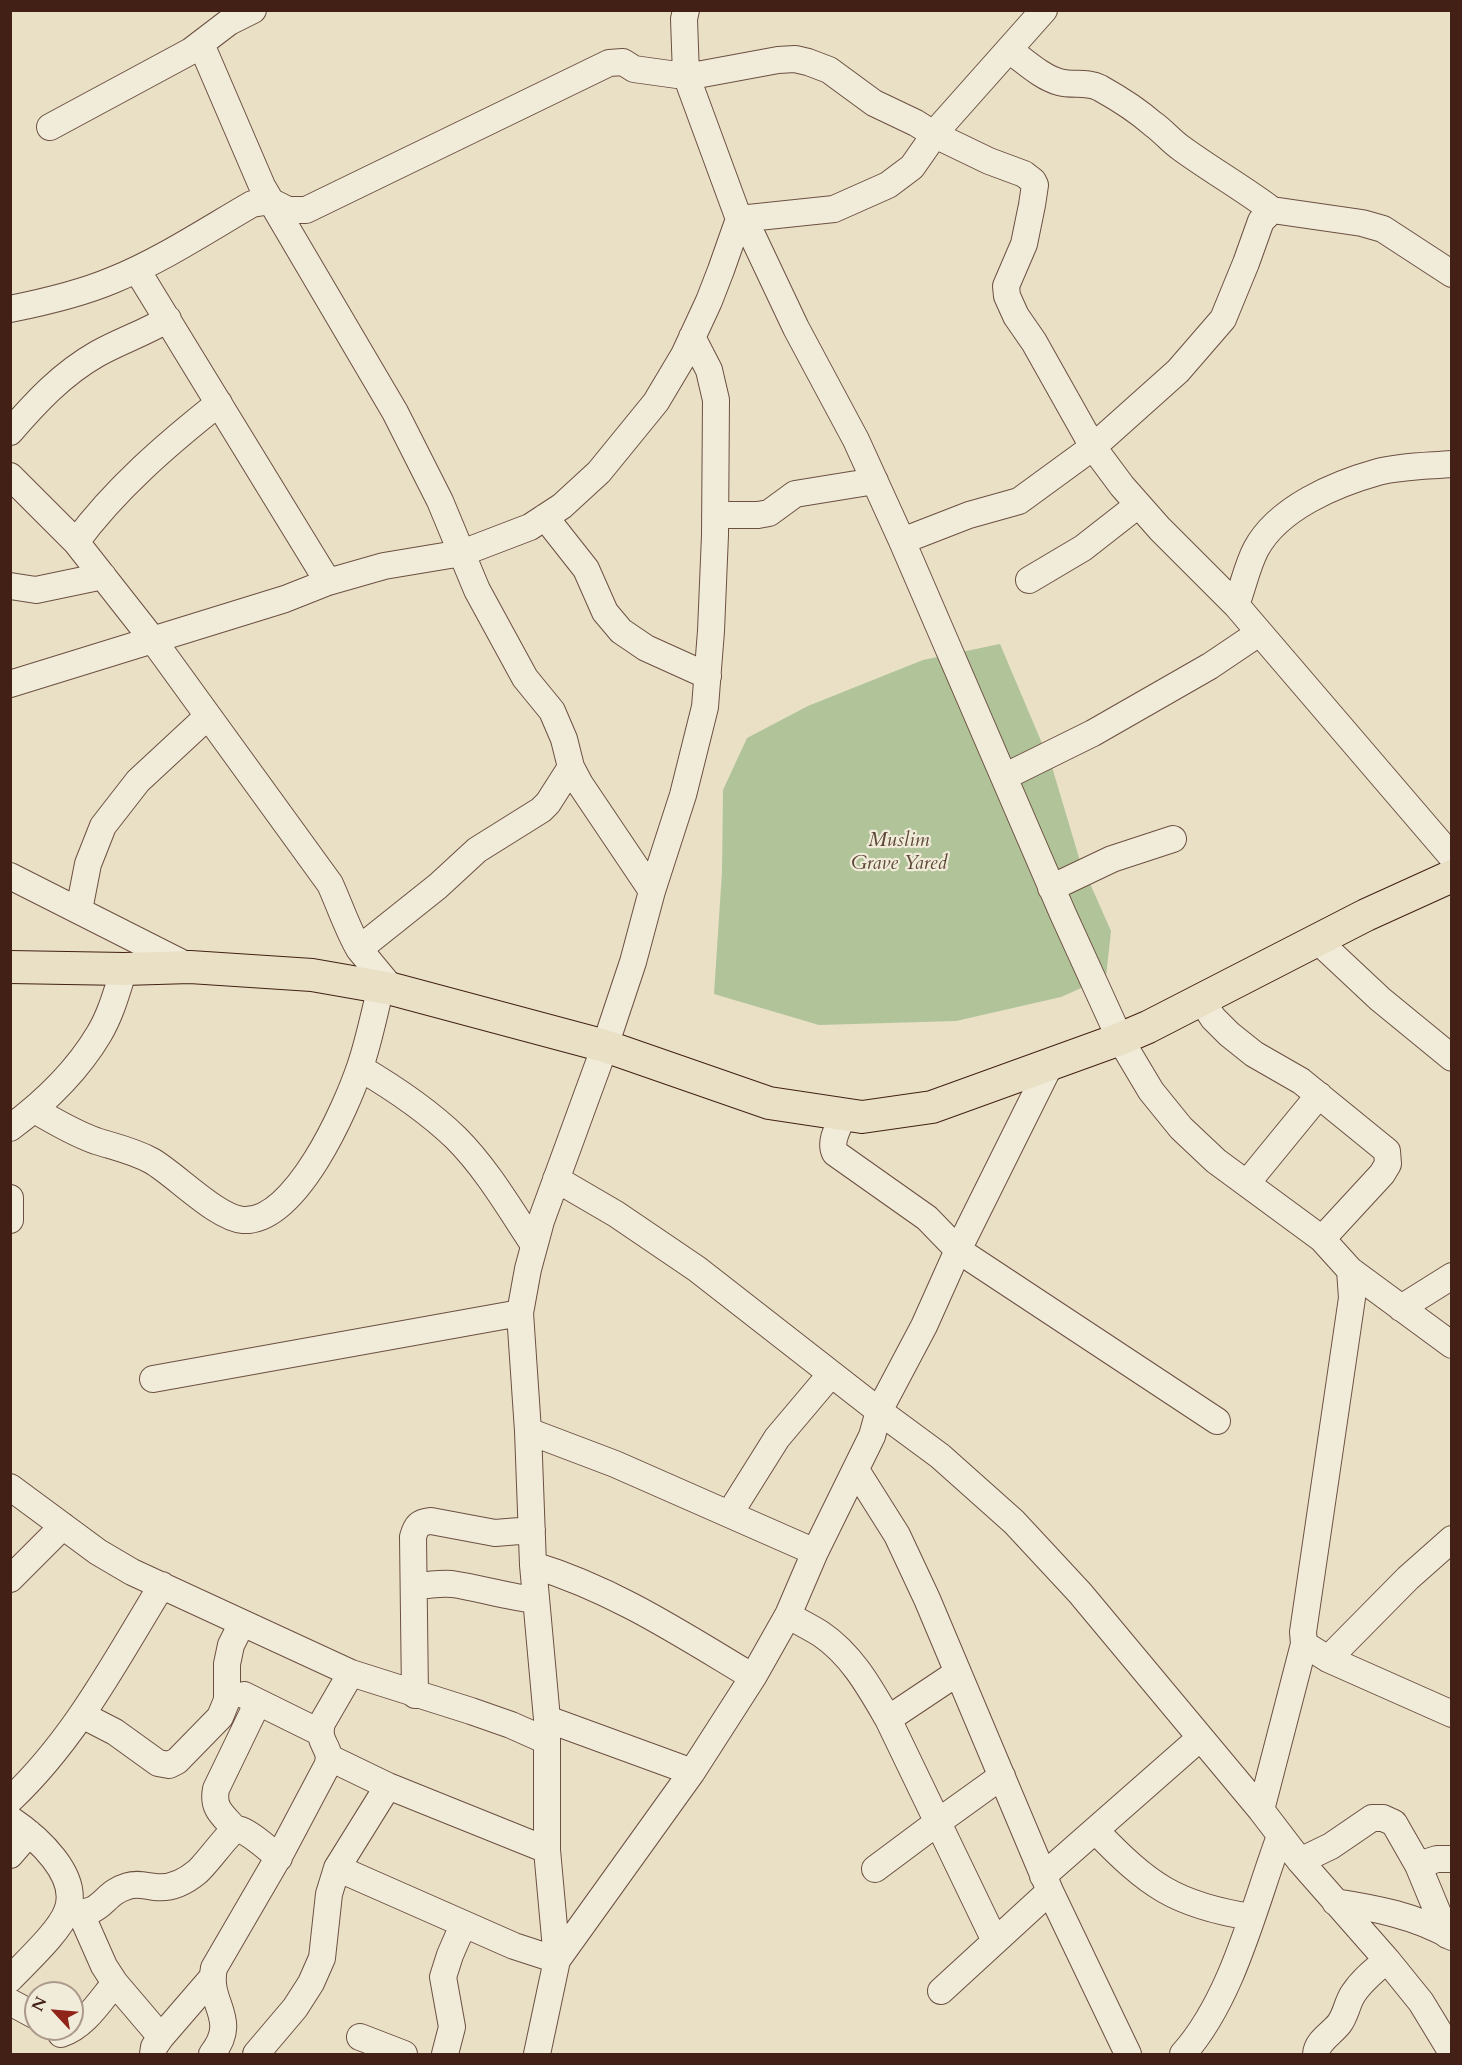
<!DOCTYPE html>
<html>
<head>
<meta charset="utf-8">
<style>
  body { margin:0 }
  #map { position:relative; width:1462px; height:2065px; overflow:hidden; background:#e9e0c6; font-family:Cardo,serif }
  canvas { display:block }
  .frame { position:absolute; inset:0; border:12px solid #422015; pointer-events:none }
  .north { position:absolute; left:24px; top:1981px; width:60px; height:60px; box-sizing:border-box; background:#f1ebda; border:2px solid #ab9a8b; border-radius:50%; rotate:296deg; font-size:16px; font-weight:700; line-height:24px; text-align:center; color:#422015 }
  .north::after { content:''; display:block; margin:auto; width:21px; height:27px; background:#8f2418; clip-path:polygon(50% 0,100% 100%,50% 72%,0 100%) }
</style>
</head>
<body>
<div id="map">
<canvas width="1462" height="2065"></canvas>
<div class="frame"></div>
<div class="north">N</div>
</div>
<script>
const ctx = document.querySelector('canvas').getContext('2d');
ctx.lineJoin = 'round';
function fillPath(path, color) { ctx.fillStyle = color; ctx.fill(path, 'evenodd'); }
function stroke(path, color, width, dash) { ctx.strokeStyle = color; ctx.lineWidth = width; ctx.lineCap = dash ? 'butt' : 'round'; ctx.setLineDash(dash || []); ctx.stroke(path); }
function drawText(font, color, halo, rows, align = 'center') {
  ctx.font = font + ' Cardo,serif'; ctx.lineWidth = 4.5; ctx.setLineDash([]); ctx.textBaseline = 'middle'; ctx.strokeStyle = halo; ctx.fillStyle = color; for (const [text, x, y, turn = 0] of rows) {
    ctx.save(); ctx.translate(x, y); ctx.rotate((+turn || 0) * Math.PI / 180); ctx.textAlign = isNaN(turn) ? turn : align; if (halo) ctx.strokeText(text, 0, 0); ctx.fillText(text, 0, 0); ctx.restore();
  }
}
const green = new Path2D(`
  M1000,644L1052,767L1080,861L1111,931L1106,977L1061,997L956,1021L819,1025L714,994L722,872L723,790L747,738L808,706L923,660Z`);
const minor = new Path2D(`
  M686,10L684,19L686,75L739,219L753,237L796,328L856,440L902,541L1063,914L1120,1039L1151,1091L1181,1128L1216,1161L1322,1239L1350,1270L1352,1298L1303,1632L1304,1644L1328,1659L1452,1714
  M201,44L262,186L395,412L440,501L477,590L525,678L552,711L564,739L571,767L580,784L652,891
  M1009,50C1025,61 1041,77 1059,82C1073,86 1086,81 1100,88C1118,98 1137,110 1153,124C1163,131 1171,141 1181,148C1211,170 1243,188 1272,210
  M50,127L191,51L229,22L253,10
  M137,270L328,582
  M10,309C45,302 80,294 113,280C162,260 207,230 252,204L270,201L288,210H306L609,63L623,62L634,69L677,75H697L778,60L795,59L808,62L829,70L874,103L916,123L935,135L989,161L1024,174L1033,181L1035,185L1032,205L1024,244L1006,286L1007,296L1016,316L1034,342L1093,447L1122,486L1160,529L1236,605L1452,857
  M10,432C36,402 62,374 97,354C120,341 145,333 168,319
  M10,476L76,542L153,640L330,884C340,906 347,928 359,949
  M715,515H758L769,513L795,494L875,481
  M545,517L586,569L605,612L621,631L646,648L708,676
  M902,541L969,515L1019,501L1093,447L1178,371L1223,319L1246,263L1261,221L1272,210L1362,223L1383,229L1452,274
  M76,542C115,489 167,444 219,403
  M1029,580L1083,548L1138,505
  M10,586L36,590L103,576
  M1236,605C1243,587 1247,566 1256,549C1278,508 1335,484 1378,472C1401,466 1428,466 1452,464
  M10,684L285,599L328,582L384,566L462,553L530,527L562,506L599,472L656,402L684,355L709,301L721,270L739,219L834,209L888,185L912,167L940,127L1044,10
  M1004,777L1093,733L1210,666L1259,633
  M10,876L190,967
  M1051,888L1112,859L1173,839
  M79,910L88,864L103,826L138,781L207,717
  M1317,940L1380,999L1452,1058
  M392,989L359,949L438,886L477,850L541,810L548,803L571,767
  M1201,999L1213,1018L1229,1034L1254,1054L1301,1081L1387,1151L1388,1164L1382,1174L1322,1239
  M360,1068C394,1088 427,1110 456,1138C487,1169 510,1209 534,1245
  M35,1110C55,1122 74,1133 96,1141C115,1147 134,1151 152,1161C176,1175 217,1218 243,1220C296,1223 346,1108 360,1067C369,1041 374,1014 381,987
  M844,1115C839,1126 829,1141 835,1153L927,1218L958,1250L1217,1421
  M10,1128C45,1102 77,1071 99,1034C111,1014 117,991 124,969
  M556,1179L616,1214L697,1269L879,1411L940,1456L1014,1522L1080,1593L1261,1810L1300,1861L1387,1960L1421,2002L1452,2053
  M1247,1183L1319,1095
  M10,1198V1220
  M1350,1270L1452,1345
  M1401,1308L1452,1276
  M153,1379L520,1313
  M528,1431L615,1464L815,1552
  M856,1470L897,1535L927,1599L1050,1891L1128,2054
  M10,1487L98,1552L132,1572L351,1673L471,1711L511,1725L547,1741
  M730,1513L777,1438L831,1374
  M533,1565C615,1590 681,1634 753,1677
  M10,1579L63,1526
  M414,1587C426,1585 439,1583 452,1584C480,1588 507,1597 536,1600
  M788,1615C799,1622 810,1627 821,1634C852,1655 870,1688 888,1719L995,1941
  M1328,1659L1408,1578L1452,1539
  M244,1695L319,1732
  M415,1695L413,1537C416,1526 419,1522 431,1521L495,1533L532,1530
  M82,1715L115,1732L158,1763L169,1765L177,1761L220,1717L227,1700V1664L231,1645L242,1623
  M547,1719L692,1772
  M888,1719L957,1673
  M330,1758L388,1786L547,1850
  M10,1800C75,1739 116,1660 162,1585
  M1261,1810L1304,1644
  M10,1819C37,1837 81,1876 67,1911C60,1931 26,1962 10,1979
  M235,1829C223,1815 212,1809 216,1789L258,1702
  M1096,1831C1148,1885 1175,1905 1251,1917
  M10,1855L29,1833
  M1300,1861L1331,1846L1372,1818H1383L1394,1823L1418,1865L1447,1935
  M1418,1865L1437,1859H1452
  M337,1868L514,1946L557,1960L692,1772L753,1677L788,1615L815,1552L872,1436L879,1411L924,1326L958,1250L1050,1065
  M875,1869L938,1822L1002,1776
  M1043,1876L1200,1738
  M1335,1902C1374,1908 1417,1916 1452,1937
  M67,1912C105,1917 100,1894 128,1886C137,1883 146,1886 155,1887C171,1889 185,1882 197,1872C206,1865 231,1829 237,1829C246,1829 271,1851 279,1858
  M81,1914L104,1966L115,1983L161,2037
  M941,1991L1050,1891
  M10,2002L36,2016
  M61,2034C85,2026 100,2001 115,1983
  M360,2037L404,2054
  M153,2054L154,2047L161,2037L212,1978
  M212,2054C240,2018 206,2004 214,1968L282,1851L327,1766C334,1747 316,1745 322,1723L351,1673
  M256,2054L295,2008L311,1983L322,1958L329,1894L337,1868L388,1786
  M445,2054L452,2027L443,1977L450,1955L463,1925
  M537,2054L557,1960L547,1850V1719L533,1565L528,1431L520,1313L528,1269L541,1221L605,1046L633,962L652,891L683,795L705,707L711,631L715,535L716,400L709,370L692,337
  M1183,2054C1233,1998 1254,1906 1280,1836
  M1316,2054C1317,2041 1331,2034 1339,2024C1346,2015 1347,2003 1353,1994C1362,1980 1375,1970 1387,1960`);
const major = new Path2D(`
  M10,967L124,969L190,967L312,975L392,989L605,1046L769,1103L862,1117L932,1107L1120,1039L1148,1027L1366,915L1452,876`);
const parkNames = [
  ["Muslim",899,841],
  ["Grave Yared",899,864]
];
fillPath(green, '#b0c399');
stroke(minor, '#6c5041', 28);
stroke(major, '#422015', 34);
stroke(minor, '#f1ebda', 26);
stroke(major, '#e9e0c6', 32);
drawText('italic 20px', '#5e4936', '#f1ebda', parkNames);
</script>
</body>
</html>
